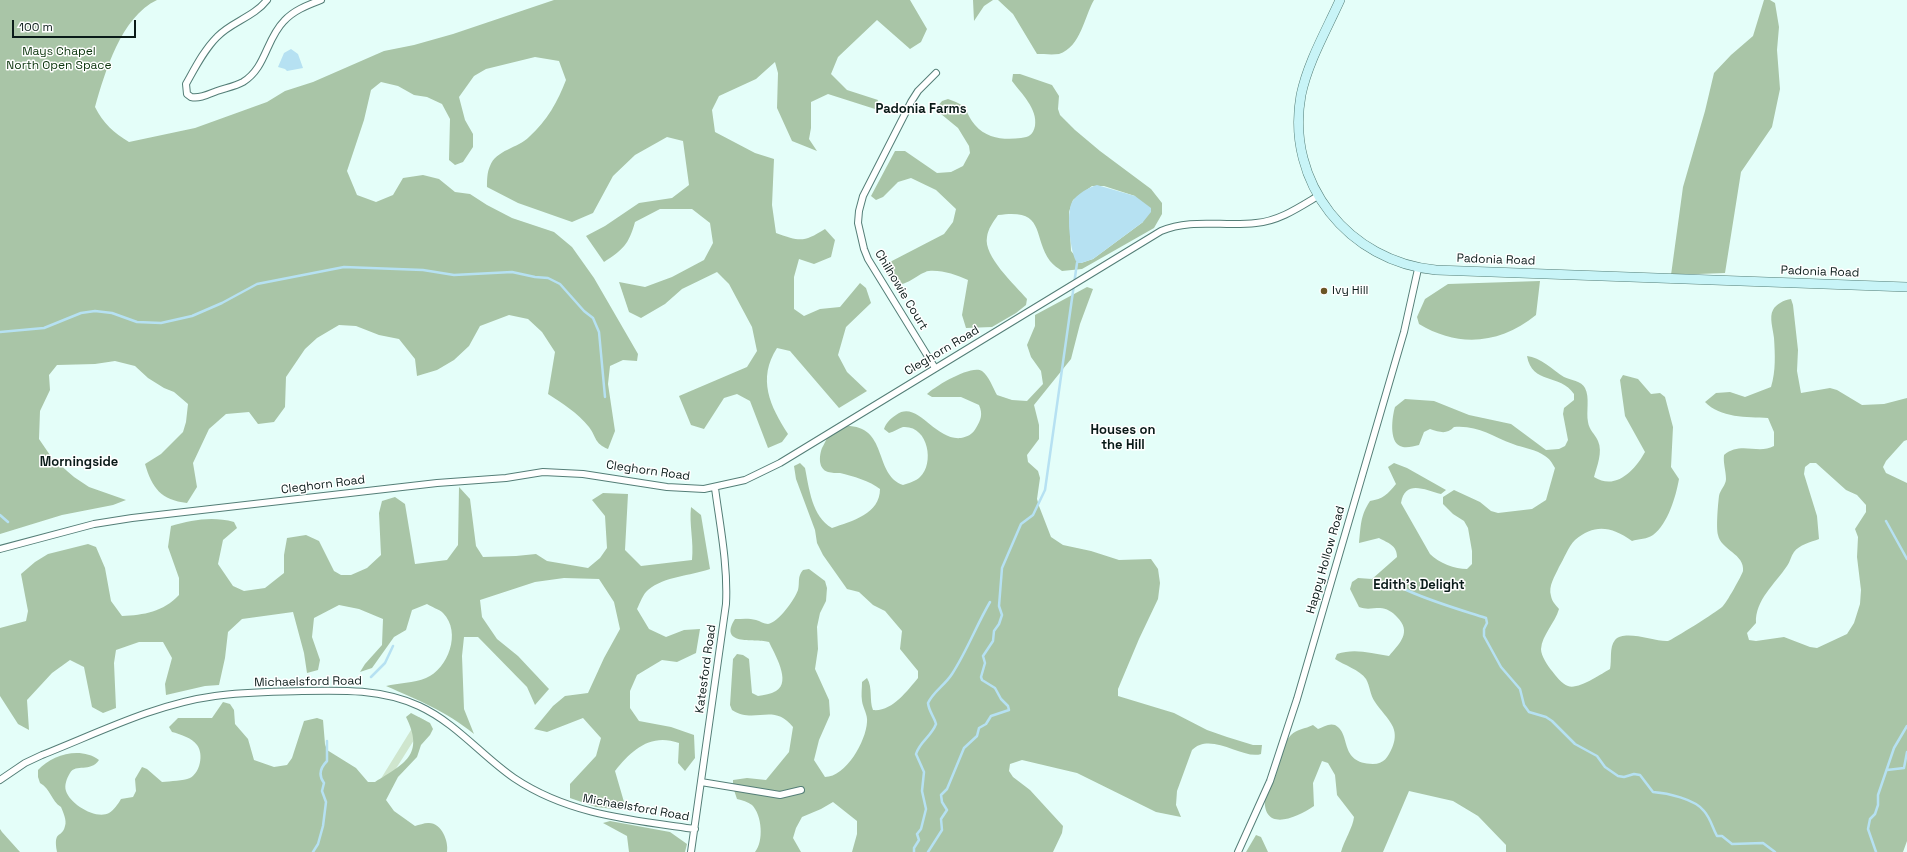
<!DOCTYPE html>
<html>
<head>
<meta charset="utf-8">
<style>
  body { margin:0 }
  #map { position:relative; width:1907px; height:852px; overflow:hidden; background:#e4fef9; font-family:"Space Grotesk",sans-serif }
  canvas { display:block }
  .scale { position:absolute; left:12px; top:20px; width:124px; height:18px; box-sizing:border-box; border:2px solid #0a1b19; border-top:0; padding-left:5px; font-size:12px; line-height:14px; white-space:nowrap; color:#0a1b19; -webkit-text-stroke:3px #fff; paint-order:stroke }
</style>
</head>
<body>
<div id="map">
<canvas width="1907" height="852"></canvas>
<div class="scale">100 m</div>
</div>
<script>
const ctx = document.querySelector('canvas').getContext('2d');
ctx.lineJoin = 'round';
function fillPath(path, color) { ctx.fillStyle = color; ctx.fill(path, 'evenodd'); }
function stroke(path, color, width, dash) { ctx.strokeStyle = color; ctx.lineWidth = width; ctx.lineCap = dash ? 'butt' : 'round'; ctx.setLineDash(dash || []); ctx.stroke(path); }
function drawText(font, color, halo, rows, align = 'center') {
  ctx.font = font + ' "Space Grotesk",sans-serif'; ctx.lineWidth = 3; ctx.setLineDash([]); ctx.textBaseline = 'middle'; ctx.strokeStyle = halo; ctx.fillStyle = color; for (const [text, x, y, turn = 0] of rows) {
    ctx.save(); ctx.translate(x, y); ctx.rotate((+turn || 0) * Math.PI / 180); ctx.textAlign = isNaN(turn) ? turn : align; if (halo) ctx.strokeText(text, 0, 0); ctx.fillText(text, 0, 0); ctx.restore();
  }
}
const green = new Path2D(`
  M419,717L426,721L363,821L353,852L356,819Z`);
const forest = new Path2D(`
  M0,0H157C121,17 105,72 95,107C103,123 114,133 129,142L195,128L267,102L285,91L313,82L384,51L414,45L453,34L554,0H910L927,29L921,42L910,49L877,20L838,57L831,74L847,90L878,100L875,109L828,94L811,102V128L809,139L817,151L792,141L777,108L778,73L775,62L756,79L719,96L712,110L715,132L755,153L774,159L772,205L776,233C801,242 804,242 825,229L835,240L831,257L814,264L799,259L794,277V309L804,316L820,309L840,307L860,283L866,288L871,303L846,327L838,355L847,372L867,391L839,408L790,351L777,348C757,379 770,406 788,434L782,442L768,448L750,401L737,394L724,398L704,429L691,425L679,396L747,367L757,351L752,327L729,284L717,272L682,289L665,304L641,318L629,312L619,282L645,287L672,277L704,260L713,243L710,223L692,209H660L635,222C629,244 623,250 604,262L586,236L605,226L639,203L672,198L689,185L683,141L667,137L635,155L613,176L593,213L572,222L518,203L487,187C487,181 487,172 490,166C496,150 518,148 529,137C547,121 558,101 566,80L559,61L535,57L486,69L474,76L459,97L465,120L473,134V147L463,162L455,165L449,160L450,119L442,104L427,97L414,95L398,86L381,82L371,90L364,120L347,171L357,195L376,202L393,195L403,178L423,175L439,179L455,192L470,194L487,205L512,218L554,232L572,247L594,278L638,354L637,361L623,360L610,366L608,384L615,431L608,449C594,443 597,438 589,427C578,413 562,403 548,394L555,352L542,332L528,319L509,315L480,326L469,346L454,360L437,370L417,376L415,359L399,339L379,335L356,326L339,325L317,338L305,349L286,377L285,407L274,422L258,424L249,412L226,414L209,429L193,463L197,487L187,503C161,500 152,488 145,464L161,454L183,432L186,422L188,404L174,392L164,388L148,378L135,366L115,361L95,364L57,365L49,375L50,390L40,411L39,439L52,458L74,477L89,487L126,500L113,505L62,515L0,534Z
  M973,0H993L984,6L974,21Z
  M998,0H1094C1084,17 1081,47 1059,54C1052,55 1043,54 1037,54L1013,14Z
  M1764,0H1770L1775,3L1779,27L1777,50L1780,89L1772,127L1741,172L1725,273L1671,275L1683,187L1705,111L1714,73L1731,55L1753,36Z
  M1013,74H1020L1052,85L1059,96L1058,109L1060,115L1075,130L1100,151L1151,189L1162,203V214L1154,228L1082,269L1062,271C1058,268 1053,265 1050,261C1032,235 1046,208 998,215C993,222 988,229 987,237C983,256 1015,285 1027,299L1026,305L1016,313L992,327L966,328L962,315L968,280C956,275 943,270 929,271C926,271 924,273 921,274C900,287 897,290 883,268L888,263L944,234L953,222L956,209L936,190L911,178L898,182L883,197L876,200L871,196L895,151H905L937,173L951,172L963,166L970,153L969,146L958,128L941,114L938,106L942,101L948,99C971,107 963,110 975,125C987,139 1005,140 1021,138C1029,137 1033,135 1035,126C1038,109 1021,93 1012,81ZM1092,186H1104L1135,196L1143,222L1093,259L1081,263L1071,251L1069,212L1073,200Z
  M1540,281L1536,315C1500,344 1459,348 1419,324L1417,317L1425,299L1448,284Z
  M1087,287L1093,289L1080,324L1071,359L1034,405L1039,425V439L1027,455L1028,462L1038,471L1040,478L1037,499L1039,506L1051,537L1063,545L1091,551L1119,560L1151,559L1158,569L1160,583L1158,599L1139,639L1118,689V696L1174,713L1207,730L1227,737L1253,745H1262L1261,754C1243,760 1211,731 1192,750L1177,791L1176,805L1181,817L1156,812L1077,773L1022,760L1010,764L1009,771L1013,777L1030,790L1063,826L1062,833L1053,852H852L857,834V821L833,802L821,809L802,817L796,828L793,838L801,852H755C764,841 762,815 752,805C748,802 742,800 737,799L733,787V780L747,778L766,780L789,752L793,727C773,702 755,725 732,710L730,705L733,659L737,654L743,655L749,659L752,693L758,696C764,695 771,694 776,691C792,682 774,653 769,642C758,638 717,647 735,619C742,619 749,618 756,620C760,621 764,624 768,624C778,623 795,599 798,590C800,582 797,577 803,570L809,569L825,581L827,588L826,601L820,613L817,627L818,649L815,669L829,700L830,715L819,740L814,760L825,777C846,777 866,741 867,722C868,715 863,708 862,701C861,695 862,688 862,682L867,678C873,688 869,700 873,710C892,712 907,691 918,678V671L900,649L902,631L885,611L873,605L859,592L847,589L823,555L817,543L815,530L796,479L794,466L800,463L805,468C809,488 812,517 832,528C852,521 880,514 880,489C870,481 853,476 840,473C836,473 832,473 828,472C818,469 819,456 822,448C825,443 828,434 833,430C838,426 844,425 850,426C888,429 874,475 903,485C909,483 916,481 920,477C935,463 928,425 903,427C899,428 894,432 889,433L884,429C886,423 890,419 896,415C918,399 934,441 961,438C967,437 973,434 976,428C981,420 983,414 979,405L961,397H932L927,394C935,386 972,364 982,371C989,376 993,388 997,395L1012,400L1027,401L1043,384L1041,371L1031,357L1027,345L1035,326V315Z
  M1791,299L1793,305L1798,350L1797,371L1801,393L1830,388L1837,390L1862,405L1884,404L1907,398V440L1904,441L1886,461L1883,467L1886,473L1907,483V841L1903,852H1506V845L1478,816L1453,801L1409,791L1383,852H1341C1344,841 1353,827 1354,817L1337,795L1335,775L1328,763L1322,761L1313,783L1314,806C1295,819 1261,833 1265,795C1266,785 1273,775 1276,766C1280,756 1283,743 1291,735C1297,729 1305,729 1313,725L1318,729C1323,727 1329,723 1335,725C1352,734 1338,763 1373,764C1384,764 1388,757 1392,748C1395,741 1396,734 1393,727C1389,718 1380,710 1375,702C1370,695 1370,686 1366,679C1360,670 1344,665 1335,659L1337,654C1354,648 1371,653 1389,656C1400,643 1412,632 1397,617C1393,612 1386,608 1380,608C1372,608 1367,610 1359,607L1350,589L1352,582L1358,578L1372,579L1397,557C1397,545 1388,543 1379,538L1359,543C1361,526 1360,516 1370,501C1383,499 1388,494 1396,484L1388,467L1394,463L1407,468L1446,490L1441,494C1425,490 1405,479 1401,503L1430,554C1439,563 1455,569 1467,569L1472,564V551L1468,528L1464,521L1453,514L1443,504V497L1454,490L1480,502L1491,511L1498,513L1532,509L1546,500L1555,468C1552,463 1550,459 1545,456C1536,449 1523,448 1513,444C1491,436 1478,425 1454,427C1446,435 1440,432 1430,429L1424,432L1419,445C1413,446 1406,449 1400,446C1389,441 1392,417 1395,407L1405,399L1434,401L1469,415L1511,424L1546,450L1559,449L1565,446L1568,440L1563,414L1564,408L1574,400V394C1560,373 1532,385 1527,356C1540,357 1553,370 1564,377C1570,380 1582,381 1585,388C1590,397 1586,412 1588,422C1589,430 1595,434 1598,441C1603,452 1597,466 1594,477C1616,491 1635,470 1645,452L1625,416L1620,380L1623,375L1638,379L1651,394L1660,393L1665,397L1673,427L1671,467L1679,479C1676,496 1668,524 1653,535C1648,539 1638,539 1632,541C1612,527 1595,523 1575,540C1568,547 1564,559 1559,567C1555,576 1548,586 1551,596C1552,602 1556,605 1559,609C1555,623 1542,635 1541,649C1541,656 1548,666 1552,671C1556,676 1562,684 1568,686C1578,690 1601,674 1610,669C1612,660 1609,647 1615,640C1625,629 1655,642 1668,641C1672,640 1718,611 1722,607C1726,604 1742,575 1743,571C1745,554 1721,550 1718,535C1716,527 1718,504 1719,496C1720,490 1726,485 1726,479C1726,471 1723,463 1724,455C1741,441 1758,455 1774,446V432L1768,418C1747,417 1720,418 1705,402L1716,393L1730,392L1745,397L1771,387C1776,371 1775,354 1774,338C1773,329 1769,317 1773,310C1776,304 1784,300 1791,299ZM1810,463H1816L1846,490L1857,495L1866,505V512L1855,529L1858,537L1857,557L1861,590L1860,604L1854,623L1847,634L1817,648L1810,647L1784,637L1756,641L1749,640L1747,633L1756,623C1755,600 1775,584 1787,566C1790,562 1791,556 1794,552C1799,545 1811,542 1819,539L1817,516L1804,474L1805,467Z
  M459,487L470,499L476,546L483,557L516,556L536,554L547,561L588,568L600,558L607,548L605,516L592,500L603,493L628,494L625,550L641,566L692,560C694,541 689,525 691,507L701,515L710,569C690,576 665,576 648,590C643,594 640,603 637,609L649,629L666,637L684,630L700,629L696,653L677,662L662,660L637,675L630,691V708L639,721L671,727L694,735L695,758L685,771L678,763L679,743C650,733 632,750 615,771L624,802L622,810L596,807L570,798V784L596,756L601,738L583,718L547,732L534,729L553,706L565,696L588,693L604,658L620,629L614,602L599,579L564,578L535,582L480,600L482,617L497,639L518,656L549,689L535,705L527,687L478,637H464L462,656L464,709L474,734C446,711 418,700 386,686C398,683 414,683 426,678C448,669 462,632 443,613C439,609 431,607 427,604L412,610L406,630L394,637L372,668L360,672L365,664L382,645L383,619L359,609L339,605L314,618L312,637L320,660L318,670L307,673L304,653L293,612L242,619L228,632L225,658L219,685L205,686L166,695L165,684L172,658L163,642H139L116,650L114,663L116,708L103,713L92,707L84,667L70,660L52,673L27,700L29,730L18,724L0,696V628L26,621L28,611L21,574L35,562L48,554L88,544L96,547L105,568L111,601L122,616C144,615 163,612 179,595V578L168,547L171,526C192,520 212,516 234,522L237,528L223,540L218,564L233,586L244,591L265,588L284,573V555L287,538L306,535L319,541L334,571L341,575H351L367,568L381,555L379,513L382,501L395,497L405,504L415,564L447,560L458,545Z
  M223,702L230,704L234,710L235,724L248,739L254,760L274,767L287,765L292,758L304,721L317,718L323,720L325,744L327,750L356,768L368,782H375C404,764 425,755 406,717L411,713L430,723L433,729L430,735L421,745L417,757L398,777L386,800L394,811L415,826C419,825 424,823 428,823C441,822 449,841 447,852H57C53,829 62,839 65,826C67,820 63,812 61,807C51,801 51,789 40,783L38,777V770C52,755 80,746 99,760C90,773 76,763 70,773C67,778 64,785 66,791C70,804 96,820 109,813C114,810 118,804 121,799L133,797L136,791L135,779L142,767L147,769L162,782C171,781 183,781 190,778C200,773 204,754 197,745C192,738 180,734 172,732L169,727L178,718H212Z
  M610,821L670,832L687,844L685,852H629L627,836L603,823Z
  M0,829L2,832L20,852H0Z
  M1256,835L1261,837L1268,852H1246Z`);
const water = new Path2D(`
  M291,49L298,54L303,68L287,71L285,69L278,67L284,53Z
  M1097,185L1135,196L1151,208V212L1143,222L1093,259L1081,263H1077C1070,252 1066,213 1072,202C1077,194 1089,187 1097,185Z`);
const stream = new Path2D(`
  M0,332L44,328L81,313L95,311L112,313L137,322L161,323L192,316L222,303L257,284L344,267L423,270L454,275L512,272L535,277L548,278L560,284L584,311L593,318L599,332L605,397
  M0,515L8,522
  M1886,521L1907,559
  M1402,588C1429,601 1458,609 1486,618L1487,623L1484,629V636L1501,667L1520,689L1524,705L1529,712L1546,717L1552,721L1575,744L1597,756L1605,767L1618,776L1624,777L1634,774L1640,775L1653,792C1667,793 1695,799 1704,811C1711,819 1712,827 1717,836H1722L1732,844L1763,843L1775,852
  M371,677L385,663L393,646
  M1887,770L1904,768L1907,752
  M313,852L318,844L323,826L326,802L322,791L324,783C318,775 320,768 327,761V741
  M914,852V848L919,840L917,834L921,829L926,809L922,791L924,772L916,754C920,741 931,737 936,724C934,716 929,712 928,703C933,692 945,685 952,674C967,651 976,626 990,602
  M928,852L942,830L941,819L947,810L942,802L941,795L947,789L964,748L977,736L979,728L986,724L991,716L1009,710L1008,706L1001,699L995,688L982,680L981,677L985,663L983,656L993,641L994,631L999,624L1002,615L999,606L1002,568L1021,524L1033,515L1045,490L1077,263
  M1876,852L1868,829L1870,819L1875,814L1878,805V795L1894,748L1907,726`);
const minor = new Path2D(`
  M267,0C254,17 231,22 217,37C204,50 195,68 186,84L187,94L191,97C200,99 209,94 217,91C226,88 236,86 243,82C266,68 266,39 284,21C294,10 308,5 321,0
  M935,368L868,259L864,249L858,223L859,211L863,196L911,102L918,91L936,73
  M0,549L94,524L132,518L437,483L506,478L543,472L583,474L667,487L704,489L745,480L780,463L1161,231C1191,218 1224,227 1256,223C1279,221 1298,208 1318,196
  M0,780L25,763L42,755C98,733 155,704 215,696C243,692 273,692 302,691C343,690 382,689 419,706C456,723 482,756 514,778C569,815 632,820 695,829
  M701,782L780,795L801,790
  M691,852L726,604C728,565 720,526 715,488
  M1238,852L1270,781L1297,699L1404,332L1418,269`);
const secondary = new Path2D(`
  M1340,0C1326,31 1308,62 1301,95C1285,183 1349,262 1436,270L1907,287`);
const markers = [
  [1324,291,4,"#6b5525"]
];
const parkNames = [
  ["Mays Chapel",59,52],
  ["North Open Space",59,66]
];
const streetNames = [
  ["Padonia Road",1496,260,2],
  ["Padonia Road",1820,272,2],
  ["Chilhowie Court",901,290,59],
  ["Cleghorn Road",942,351,-31],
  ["Cleghorn Road",648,471,8],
  ["Cleghorn Road",323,485,-7],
  ["Happy Hollow Road",1326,560,-74],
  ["Katesford Road",706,669,-82],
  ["Michaelsford Road",308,682,-1],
  ["Michaelsford Road",636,808,10]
];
const poiNames = [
  ["Ivy Hill",1332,291]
];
const neighbourhoodNames = [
  ["Padonia Farms",921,109],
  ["Houses on",1123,430],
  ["the Hill",1123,445],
  ["Morningside",79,462],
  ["Edith's Delight",1419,585]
];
fillPath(green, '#cfe6ce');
fillPath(forest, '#a9c5a7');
fillPath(water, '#b6e1f2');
stroke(stream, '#b6e1f2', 2.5);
stroke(minor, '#547e77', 8);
stroke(secondary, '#547e77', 10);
stroke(minor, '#fff', 6);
stroke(secondary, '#c8f4f7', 9);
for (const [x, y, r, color] of markers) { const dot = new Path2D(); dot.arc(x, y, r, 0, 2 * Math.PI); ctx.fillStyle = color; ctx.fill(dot); stroke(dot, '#fff', 1.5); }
drawText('12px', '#0d360e', '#fff', parkNames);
drawText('12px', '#0a1b19', '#fff', streetNames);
drawText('12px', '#0a1b19', '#fff', poiNames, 'left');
drawText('bold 13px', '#0a1b19', '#fff', neighbourhoodNames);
</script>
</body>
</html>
